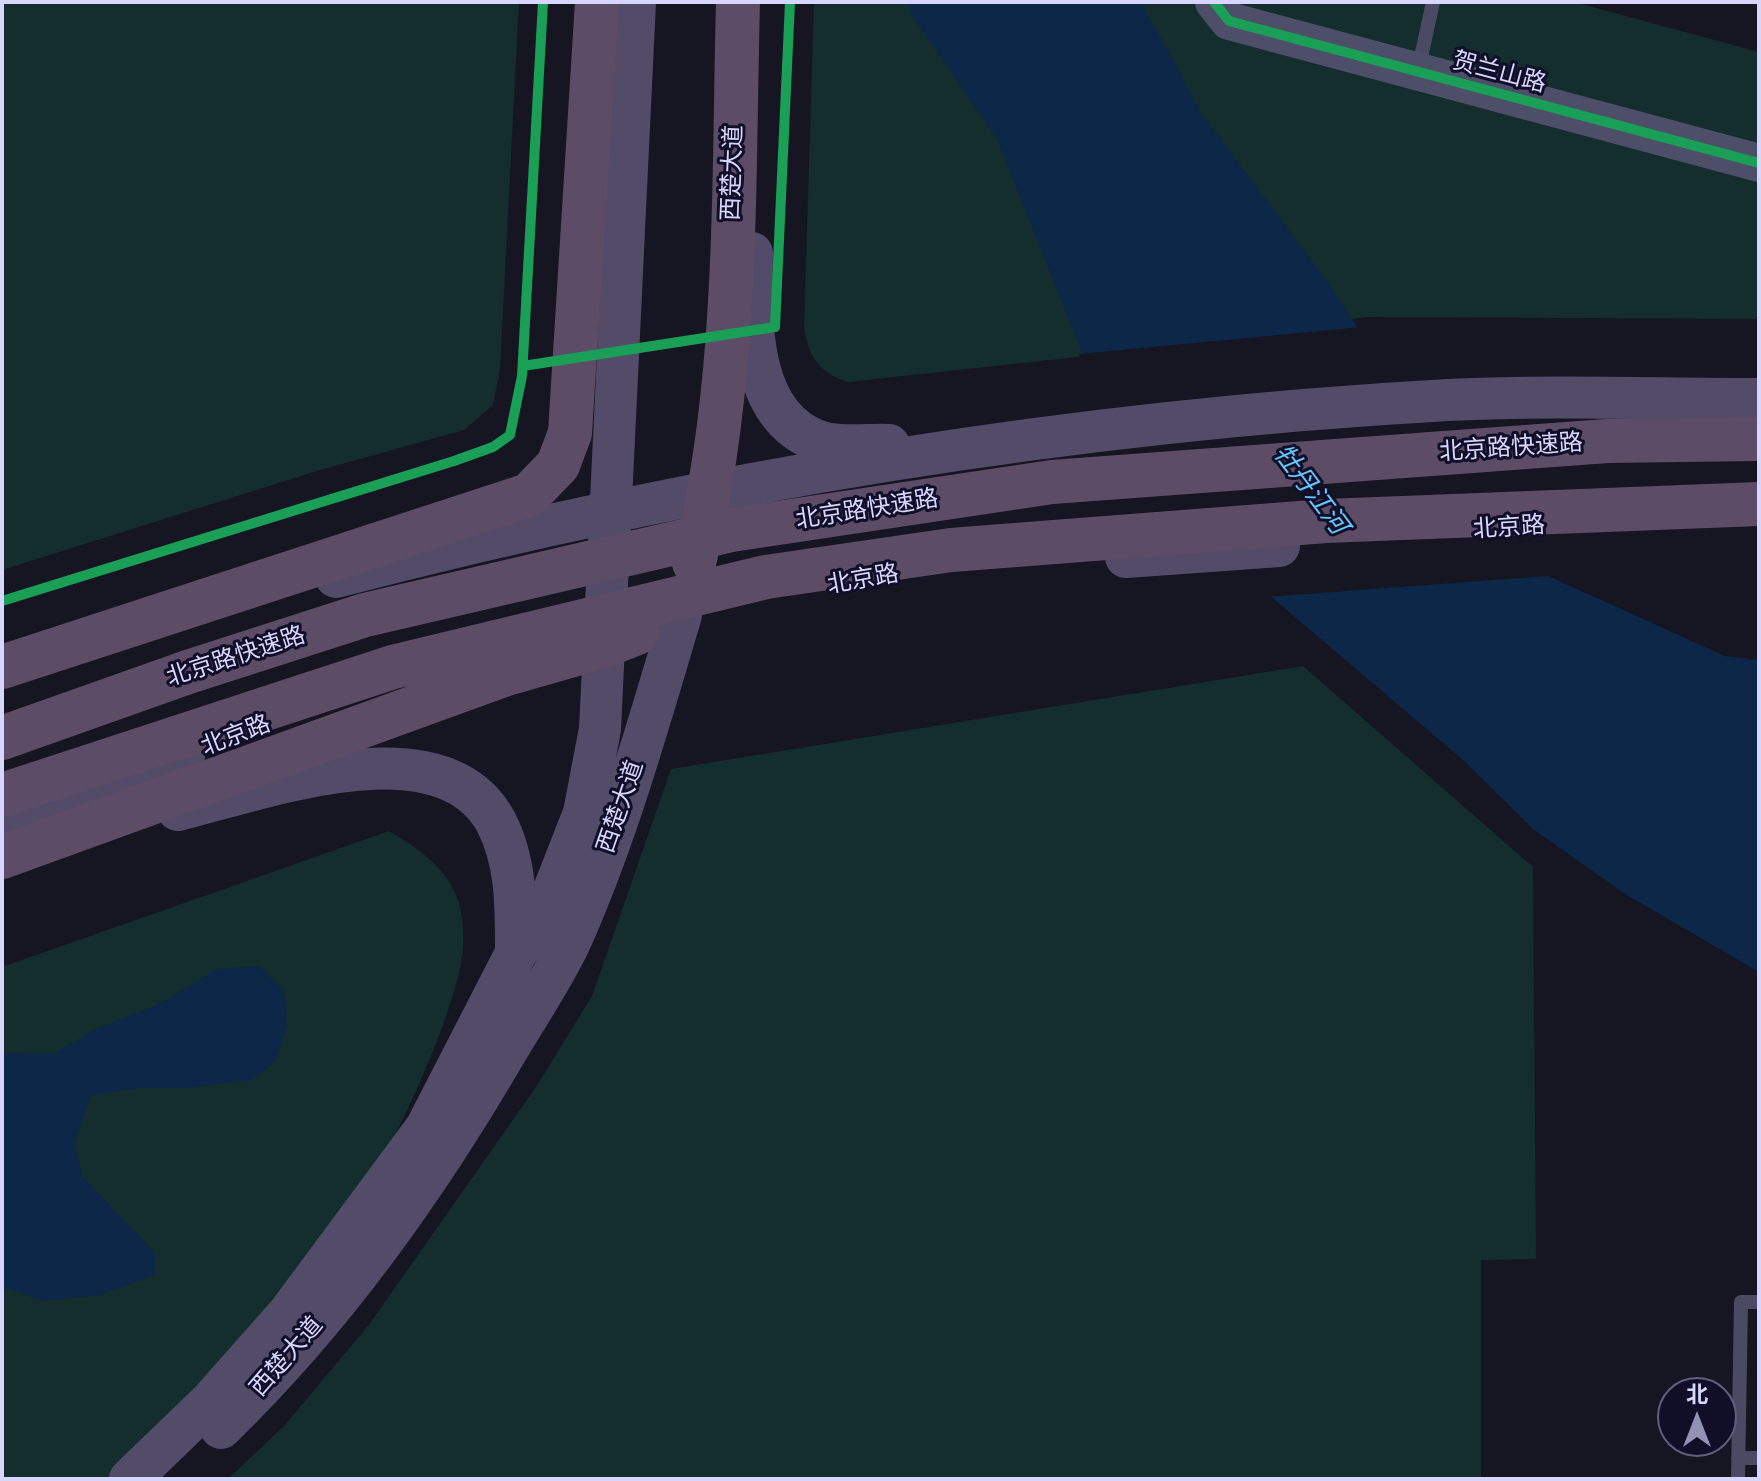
<!DOCTYPE html>
<html>
<head>
<meta charset="utf-8">
<style>
  body { margin:0 }
  #map { position:relative; width:1761px; height:1481px; overflow:hidden; background:#161522; font-family:Arial,"Noto Sans SC",sans-serif }
  canvas { display:block }
  .frame { position:absolute; inset:0; border:4px solid #d6d6ff; pointer-events:none }
  .north { position:absolute; left:1657px; top:1377px; width:80px; height:80px; box-sizing:border-box; background:#110f28; border:2px solid #605f7e; border-radius:50%; rotate:0deg; font-size:22px; font-weight:700; line-height:32px; text-align:center; color:#d6d6ff }
  .north::after { content:''; display:block; margin:auto; width:28px; height:36px; background:#9392b2; clip-path:polygon(50% 0,100% 100%,50% 72%,0 100%) }
</style>
</head>
<body>
<div id="map">
<canvas width="1761" height="1481"></canvas>
<div class="frame"></div>
<div class="north">北</div>
</div>
<script>
const ctx = document.querySelector('canvas').getContext('2d');
ctx.lineJoin = 'round';
function fillPath(path, color) { ctx.fillStyle = color; ctx.fill(path, 'evenodd'); }
function stroke(path, color, width, dash) { ctx.strokeStyle = color; ctx.lineWidth = width; ctx.lineCap = dash ? 'butt' : 'round'; ctx.setLineDash(dash || []); ctx.stroke(path); }
function drawText(font, color, halo, rows, align = 'center') {
  ctx.font = font + ' Arial,"Noto Sans SC",sans-serif'; ctx.lineWidth = 6; ctx.setLineDash([]); ctx.textBaseline = 'middle'; ctx.strokeStyle = halo; ctx.fillStyle = color; for (const [text, x, y, turn = 0] of rows) {
    ctx.save(); ctx.translate(x, y); ctx.rotate((+turn || 0) * Math.PI / 180); ctx.textAlign = isNaN(turn) ? turn : align; if (halo) ctx.strokeText(text, 0, 0); ctx.fillText(text, 0, 0); ctx.restore();
  }
}
const green = new Path2D(`
  M2,2H519L500,369L493,405L464,430L317,471L2,570Z
  M814,2H1574L1759,52V319L1367,317L1068,358L848,382C819,373 809,357 804,328Z
  M1303,666L1533,867L1536,1259L1481,1260V1479H228L284,1426L368,1326L536,1087L592,996L671,769Z
  M389,831C416,847 445,866 457,897C464,917 465,943 461,963C451,1020 396,1145 362,1191C286,1290 196,1389 110,1479H2V967Z`);
const water = new Path2D(`
  M908,2H1141L1202,114L1334,291L1453,476L1548,576L1725,656L1759,660V972L1625,894L1533,829L1463,760L1262,589L1090,372L997,139L909,11Z
  M259,966L284,991L287,1024L277,1059L252,1080L186,1088H139L90,1096L75,1144L82,1176L155,1253V1275L99,1295L43,1301L6,1288L2,1291V1053L53,1054L96,1029L157,1005L217,969Z`);
const pier = new Path2D(`
  M1363,327L1456,473L1535,556L1548,576L1265,597L1087,374L1079,354Z`);
const lane = new Path2D(`
  M1418,71L1433,2
  M1738,1458H1759
  M1738,1479L1741,1302H1759`);
const secondary = new Path2D(`
  M1214,2L1229,21L1759,163`);
const primary = new Path2D(`
  M752,253C751,316 746,418 821,442C841,448 869,444 889,445
  M1126,557L1279,546
  M336,577C699,482 1073,421 1448,400C1551,395 1656,399 1759,399
  M178,810C264,789 442,722 496,822C517,862 516,909 516,953
  M2,825L184,756
  M221,1428C335,1317 426,1189 506,1052C527,1016 552,980 570,942C617,837 648,725 681,615
  M130,1479L212,1400L289,1313L426,1128L516,953L548,905L584,813L600,729L635,2`);
const highway = new Path2D(`
  M694,563C739,380 733,189 738,2
  M2,667L529,495L558,465L570,433L597,2
  M2,738L188,672L365,615L731,530L1052,482L1607,441L1759,439
  M2,795L393,667L766,577L951,550L1326,521L1759,504
  M2,857L506,674L604,646L637,633`);
const cycleway = new Path2D(`
  M1214,2L1229,21L1759,163
  M523,366L775,327L790,2
  M2,601L454,461L493,447L510,435L522,376L543,2`);
const streetNames = [
  ["贺兰山路",1499,73,15],
  ["西楚大道",733,173,-88],
  ["北京路快速路",1511,448,-4],
  ["北京路快速路",867,510,-9],
  ["北京路",1509,528,-4],
  ["北京路",863,580,-10],
  ["北京路快速路",236,657,-18],
  ["北京路",236,736,-21],
  ["西楚大道",621,807,-71],
  ["西楚大道",287,1357,-49]
];
const waterNames = [
  ["牡丹江河",1310,490,53]
];
fillPath(green, '#132e2c');
fillPath(water, '#0c2747');
fillPath(pier, '#161522');
stroke(lane, '#4a4b63', 14);
stroke(secondary, '#4d4f69', 38);
stroke(primary, '#524c68', 42);
stroke(highway, '#5d4c65', 44);
stroke(cycleway, '#1a9f57', 10);
drawText('24px', '#d6d6ff', '#110f28', streetNames);
drawText('italic 26px', '#64c8ff', '#110f28', waterNames);
</script>
</body>
</html>
